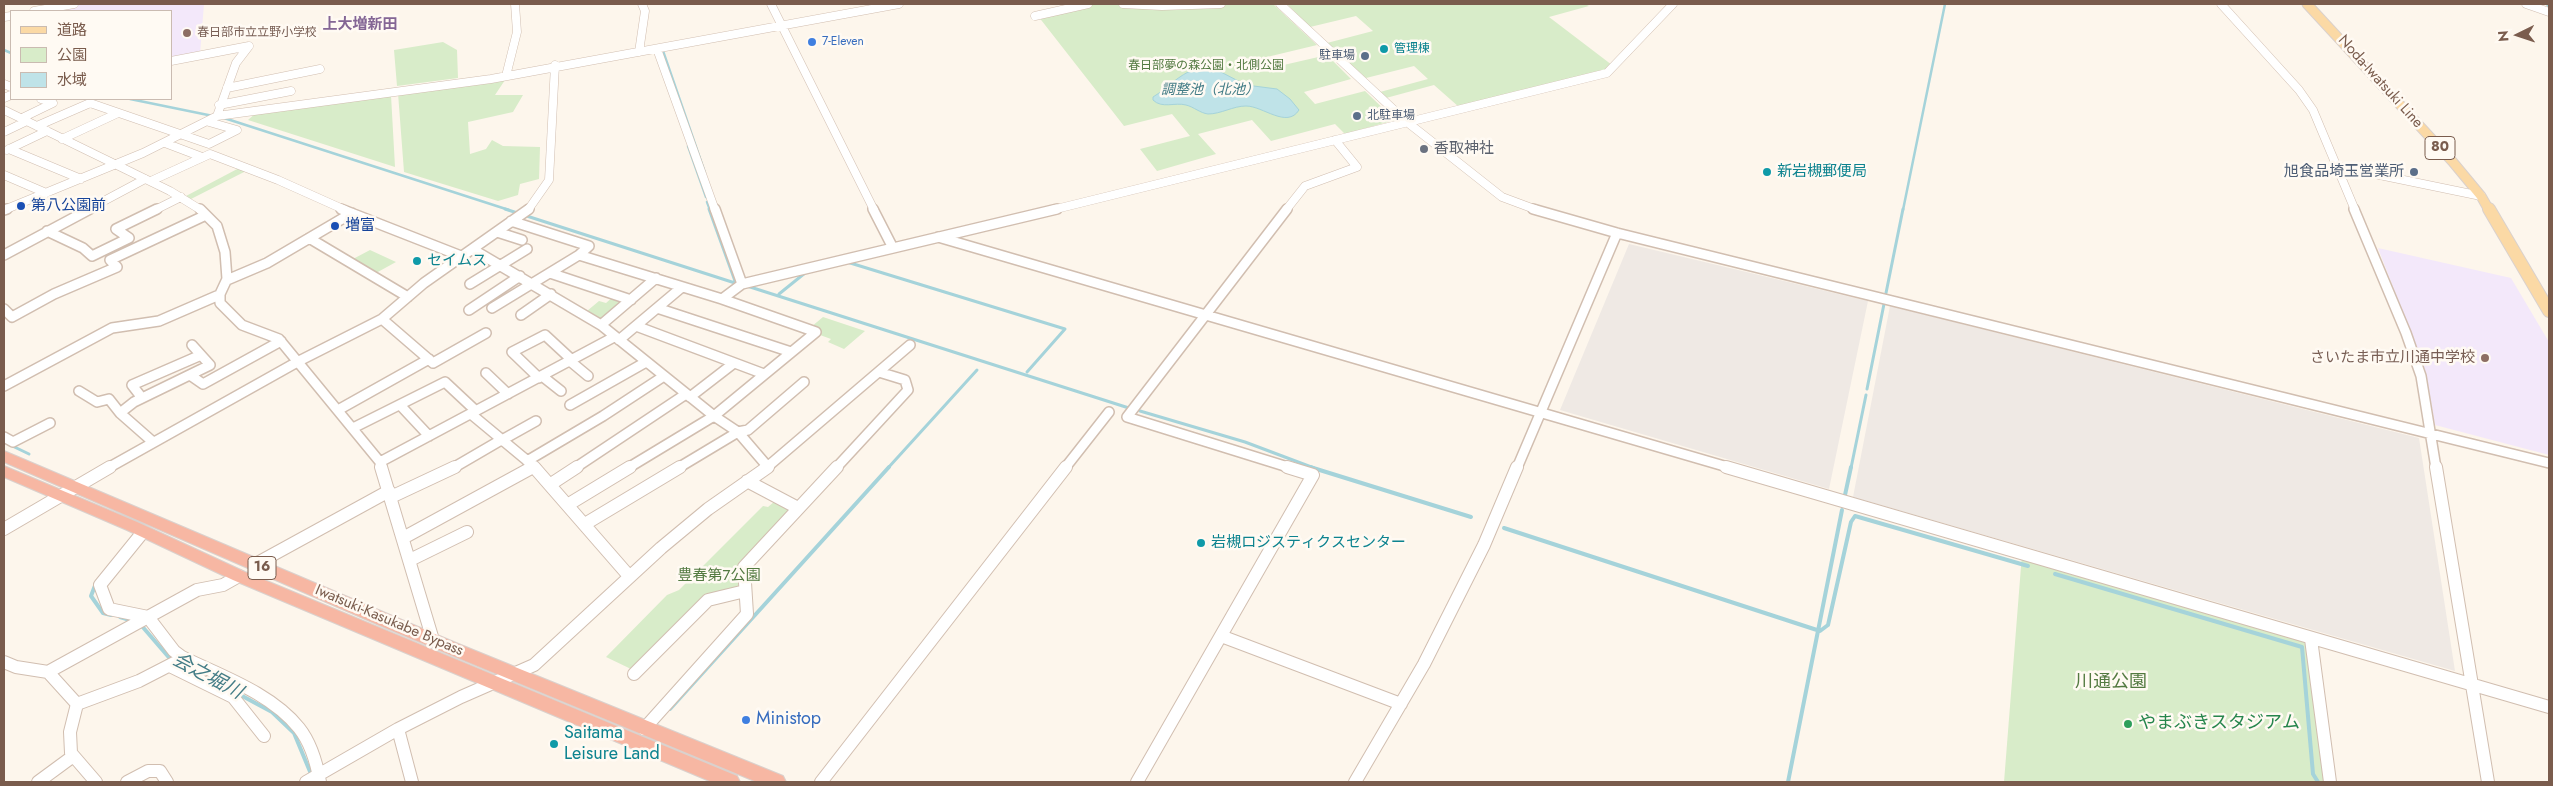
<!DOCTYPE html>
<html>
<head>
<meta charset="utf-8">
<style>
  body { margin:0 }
  #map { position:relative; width:2553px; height:786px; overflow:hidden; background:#fdf6ec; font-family:Jost,"Noto Sans JP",sans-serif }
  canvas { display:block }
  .frame { position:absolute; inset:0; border:5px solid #7a5c4d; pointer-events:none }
  .legend { position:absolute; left:10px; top:10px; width:162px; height:90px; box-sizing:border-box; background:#fffaf3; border:1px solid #cabbb1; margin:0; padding:6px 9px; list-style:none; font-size:15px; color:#7a5c4d }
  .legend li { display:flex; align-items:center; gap:10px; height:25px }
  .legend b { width:25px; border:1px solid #cabbb1 }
  .north { position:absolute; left:2493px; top:10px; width:50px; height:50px; -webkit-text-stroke:4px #fffaf3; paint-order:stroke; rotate:266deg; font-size:14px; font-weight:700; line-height:20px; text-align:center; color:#7a5c4d }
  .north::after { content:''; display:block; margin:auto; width:18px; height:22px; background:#7a5c4d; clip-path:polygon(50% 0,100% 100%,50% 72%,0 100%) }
</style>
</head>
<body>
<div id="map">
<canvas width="2553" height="786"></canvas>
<div class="frame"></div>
<ul class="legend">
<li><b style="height:6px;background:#fbd9a5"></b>道路</li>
<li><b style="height:14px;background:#d8ecc9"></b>公園</li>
<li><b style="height:14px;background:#bfe3e8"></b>水域</li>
</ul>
<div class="north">N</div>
</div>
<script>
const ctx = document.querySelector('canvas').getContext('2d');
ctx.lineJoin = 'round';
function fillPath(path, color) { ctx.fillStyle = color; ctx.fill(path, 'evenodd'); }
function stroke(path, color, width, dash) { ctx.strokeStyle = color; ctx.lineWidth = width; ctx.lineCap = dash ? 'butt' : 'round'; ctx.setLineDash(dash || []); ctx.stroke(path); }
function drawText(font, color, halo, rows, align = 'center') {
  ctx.font = font + ' Jost,"Noto Sans JP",sans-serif'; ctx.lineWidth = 5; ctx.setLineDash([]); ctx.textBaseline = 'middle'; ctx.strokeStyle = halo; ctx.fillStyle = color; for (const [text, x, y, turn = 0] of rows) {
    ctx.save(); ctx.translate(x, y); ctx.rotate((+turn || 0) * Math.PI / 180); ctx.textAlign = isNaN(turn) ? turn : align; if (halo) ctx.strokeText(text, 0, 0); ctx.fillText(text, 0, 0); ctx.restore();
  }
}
const industrial = new Path2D(`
  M1629,244L1868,301L1829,489L1560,410Z
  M1890,306L2419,438L2455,671L1853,497Z`);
const education = new Path2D(`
  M82,4H204L200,54L171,60V11H41Z
  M2378,248L2511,278L2549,342V455L2435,425L2426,373Z`);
const green = new Path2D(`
  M1091,4L1162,6L1273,4L1317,45L1267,57L1275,67L1327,55L1351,79L1304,92L1315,104L1365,91L1395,120L1345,134L1335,124L1271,141L1252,120L1198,134L1216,154L1157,171L1140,149L1190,136L1172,114L1124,126L1038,16Z
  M1287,4H1585L1589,6L1549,17L1612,65L1605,71L1459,107L1434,85L1386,98L1380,92L1428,79L1414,66L1366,78L1327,43L1373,31L1356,16L1310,27Z
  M443,42L457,50L458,78L397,86L394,50Z
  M505,80L495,95H523L513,112L468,122L470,154L486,149L492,140L503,146L540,147L539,179L520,184L518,195L498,201L404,172L398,93Z
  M391,95L395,167L248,120L257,112Z
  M241,167L248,170L191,199L186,196Z
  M370,250L396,262L376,273L353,259Z
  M614,296L626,301L603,320L587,311L599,301L606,303Z
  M823,317L865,331L844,349L828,342L831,339L820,335L821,331L811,327Z
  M775,501L788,506L790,511L738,567V590L707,598L631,669L606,657L667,595L679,590L763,506L768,507Z
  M2022,554L2311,639L2330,782H2004Z`);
const water = new Path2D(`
  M1195,69L1217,70L1246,85L1277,89L1290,99L1299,110C1287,129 1263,106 1246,106C1233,106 1221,114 1208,114C1200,113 1194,107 1186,105C1175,102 1162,109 1153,100V97C1168,88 1178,75 1195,69Z`);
const streamFar2 = new Path2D(`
  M2547,4L2549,7
  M4,50L11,53
  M663,51L705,173
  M130,99L213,116
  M224,118L509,210
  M688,146L706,197
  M707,202L710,210
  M1903,210L1945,4`);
const streamFar1 = new Path2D(`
  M505,209L735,283
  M709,209L735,281
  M847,262L1065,329L1027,372
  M747,286L1132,409
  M1886,293L1903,209
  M779,294L805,273
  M1867,389L1884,304
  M1140,411L1245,442L1314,468
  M4,442L29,454
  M888,468L977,370
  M1851,468L1866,395`);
const stream = new Path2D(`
  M1310,467L1471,517
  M1845,495L1851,467
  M1504,528L1820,631L1828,625L1851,522L1855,516L2028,566
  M2055,574L2302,647L2313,774L2318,782
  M96,583L91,596L103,613L111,615
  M120,617L133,621
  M141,625L172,661
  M218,683L272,712L294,733L311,774
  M670,709L889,467
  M1788,782L1842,510`);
const minorFar2 = new Path2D(`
  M771,4L874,210
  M1123,4L1162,6L1221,4
  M1280,4L1407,122L1502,197L1537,210
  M2221,4L2299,90L2313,110L2355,210
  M2526,4L2549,12
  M34,11L74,4
  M1035,16L1088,4
  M4,17L11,16
  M657,49L715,210
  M639,52L645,11L642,4
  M171,61L249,46
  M506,76L517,32L515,4
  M4,84L11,87
  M227,88L320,69
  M4,98L11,95
  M219,105L291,91
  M4,110L170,191L201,210
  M217,116L236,63L249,46
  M22,118L53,103L41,99
  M37,126L90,103L209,144L237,130L209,122
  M4,132L27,121
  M62,139L118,113
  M165,143L202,157
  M9,149L81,179
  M7,150L47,131
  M2336,166L2481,196
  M4,175L46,193
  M151,181L210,154L278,180L345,210
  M4,210L143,153L217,116L491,79L899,4
  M87,210L145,179
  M155,210L181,197
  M528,210L549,180L555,65
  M1052,210L1607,73L1673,4
  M1286,210L1305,186L1357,167L1335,140`);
const minorFar1 = new Path2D(`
  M200,209L217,226L225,252L227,279L220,294V303L242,325L279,339L380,462L382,468
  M341,209L461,256
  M715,209L742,284
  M873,209L893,248
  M1287,209L1127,417L1291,468
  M1533,209L1617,233L2549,463
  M2354,209L2406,333L2421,376L2436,468
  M4,210L7,209
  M47,231L83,248L92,256L129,238L116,229L157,209
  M497,232L522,240
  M938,237L1731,468
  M309,238L408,297
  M472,249L601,325L714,416L738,432L768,467
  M4,255L90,209
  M579,255L722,299L816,332
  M550,273L631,300
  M227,280L267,263L352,213
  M470,284L527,249
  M722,299L742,284L1057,209
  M492,308L579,255L589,246L511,221
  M657,308L791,352
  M4,309L12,317L54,294L117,267L110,260L206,215
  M469,310L520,276
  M521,315L551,294
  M382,319L433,363L486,333
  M601,325L656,278
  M636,326L764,374
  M619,340L682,287
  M570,361L588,376
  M486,373L508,394
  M190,375L203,384L281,341
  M542,376L561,391
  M539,378L512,352L545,335L572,360
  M4,386L112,328L159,321L219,295
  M79,391L97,402L109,399L120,413L153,442
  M690,397L734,363
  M142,398L132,385L201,355
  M400,405L429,436
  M570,405L646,362
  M338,410L429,359
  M120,413L134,402L210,365L192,345
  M471,414L536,468
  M353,428L445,382L476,411
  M4,437L13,442L50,423
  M502,440L536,421
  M527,461L603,416L664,376
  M380,462L614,337
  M108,468L299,361L382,319L424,283L529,209
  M453,468L501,440
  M531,468L533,467
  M575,468L686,394
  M628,468L714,416L816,332
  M678,468L738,432L748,430L804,382
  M766,468L910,345
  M836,468L908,390L905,380L879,372
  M1065,468L1109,412
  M1517,468L1617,233`);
const minor = new Path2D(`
  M381,467L433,640
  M534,467L629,576
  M1726,467L2549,707
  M2436,467L2488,782
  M747,481L798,508
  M551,484L577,467
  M391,497L455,467
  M569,504L630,467
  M585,524L680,467
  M4,529L110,467
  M143,532L100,585L109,609L148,617L174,651L182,657C221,676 271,693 299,728C311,743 317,765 320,782
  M403,538L533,467
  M410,560L467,532
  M254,565L389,491
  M1221,636L1401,704
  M2311,639L2330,782
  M4,662L16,667L48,672L77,704L70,732L71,753L96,782
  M170,666L233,697L264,736
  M48,672L197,590L223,585L239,576
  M634,674L708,600L741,592
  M77,704L139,681L174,663
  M398,729L412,782
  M644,729L747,614L744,567L837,467
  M38,782L72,757
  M127,782L148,771H160L167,782
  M306,782L398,729L461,697L534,665L661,548L708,509L768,467
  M821,782L1066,467
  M1137,782L1313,475L1287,467
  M1355,782L1424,664L1484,545L1517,467`);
const majorFar1 = new Path2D(`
  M2307,4L2452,161L2481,196L2489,210`);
const major = new Path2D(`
  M2489,209L2549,311`);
const highway = new Path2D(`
  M4,451L456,643L783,776L786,782H757L379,625L4,462Z
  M4,466L137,522L245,572L737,776L740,782H712L233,580L127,530L4,477Z`);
const markers = [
  [187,33,5,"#8d6e63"],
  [812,42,5,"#3f7fe0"],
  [1384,49,5,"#0f9aa8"],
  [1365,56,5,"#5c6f8a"],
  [1357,116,5,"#5c6f8a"],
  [1424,149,5,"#6b7280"],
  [1767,172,5,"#0f9aa8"],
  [2414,172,5,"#5c6f8a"],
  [21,206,5,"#1a4fb4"],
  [335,226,5,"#1a4fb4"],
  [417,261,5,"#0f9aa8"],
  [2485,358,5,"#8d6e63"],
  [1201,543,5,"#0f9aa8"],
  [746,720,5,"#3f7fe0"],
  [2128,724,5,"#2e9e5b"],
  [554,744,5,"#0f9aa8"]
];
const farEducationnames = [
  ["春日部市立立野小学校",197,33]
];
const farShopnames = [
  ["7-Eleven",822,42]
];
const farCulturenames = [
  ["管理棟",1394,49]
];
const farServicenames = [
  ["駐車場",1355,56],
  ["北駐車場",1367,116,"left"]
];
const farParknames = [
  ["春日部夢の森公園・北側公園",1206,66]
];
const farWaternames = [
  ["調整池（北池）",1210,91]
];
const shields = [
  [2440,148,30],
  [262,568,28]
];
const shieldNames = [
  ["80",2440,148],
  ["16",262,568]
];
const farQuarternames = [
  ["上大増新田",360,25]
];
const streetNames = [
  ["Noda-Iwatsuki Line",2380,82,48],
  ["Iwatsuki-Kasukabe Bypass",389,621,23]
];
const worshipNames = [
  ["香取神社",1434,149]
];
const cultureNames = [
  ["新岩槻郵便局",1777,172],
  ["セイムス",427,261],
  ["岩槻ロジスティクスセンター",1211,543]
];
const serviceNames = [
  ["旭食品埼玉営業所",2404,172]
];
const transitNames = [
  ["第八公園前",31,206],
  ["増富",345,226]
];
const educationNames = [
  ["さいたま市立川通中学校",2475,358]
];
const parkNames = [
  ["豊春第7公園",719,576]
];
const nearParknames = [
  ["川通公園",2111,683]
];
const nearShopnames = [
  ["Ministop",756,720]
];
const nearLeisurenames = [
  ["やまぶきスタジアム",2138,724]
];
const nearCulturenames = [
  ["Saitama",564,734],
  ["Leisure Land",564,755]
];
const nearWaternames = [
  ["会之堀川",207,677,28]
];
fillPath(industrial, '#efe9e4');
fillPath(education, '#f3e8fa');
fillPath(green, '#d8ecc9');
fillPath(water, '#bfe3e8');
stroke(water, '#a5d3da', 1);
stroke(streamFar2, '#a5d3da', 2.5);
stroke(streamFar1, '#a5d3da', 3);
stroke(stream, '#a5d3da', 4);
stroke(minorFar2, '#d1beb0', 9);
stroke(minorFar1, '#d1beb0', 12);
stroke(minor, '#d1beb0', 14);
stroke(majorFar1, '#dad1cd', 11);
stroke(major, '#dad1cd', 14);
stroke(highway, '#dad1cd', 2);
stroke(minorFar2, '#fff', 8);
stroke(minorFar1, '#fff', 9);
stroke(minor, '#fff', 12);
stroke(majorFar1, '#fbd9a5', 9);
stroke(major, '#fbd9a5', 12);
fillPath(highway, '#f7b7a3');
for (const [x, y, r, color] of markers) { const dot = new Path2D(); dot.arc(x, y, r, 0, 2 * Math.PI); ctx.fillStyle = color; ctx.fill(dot); stroke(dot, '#fffaf3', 2); }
drawText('12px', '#785e54', '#fffaf3', farEducationnames, 'left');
drawText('12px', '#366cbe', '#fffaf3', farShopnames, 'left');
drawText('12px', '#0d838f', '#fffaf3', farCulturenames, 'left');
drawText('12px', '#4e5e75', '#fffaf3', farServicenames, 'right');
drawText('12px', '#537a41', '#fffaf3', farParknames);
drawText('italic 14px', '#437c86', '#fffaf3', farWaternames);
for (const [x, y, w] of shields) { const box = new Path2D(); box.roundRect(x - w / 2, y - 11.5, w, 23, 4); ctx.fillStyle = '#fffaf3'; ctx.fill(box); stroke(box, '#7a5c4d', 1); }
drawText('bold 14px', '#7a5c4d', null, shieldNames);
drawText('bold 15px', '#846695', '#fffaf3', farQuarternames);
drawText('15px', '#7a5c4d', '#fffaf3', streetNames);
drawText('15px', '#5b616d', '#fffaf3', worshipNames, 'left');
drawText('15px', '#0d838f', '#fffaf3', cultureNames, 'left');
drawText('15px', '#4e5e75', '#fffaf3', serviceNames, 'right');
drawText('15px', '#164399', '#fffaf3', transitNames, 'left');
drawText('15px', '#785e54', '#fffaf3', educationNames, 'right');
drawText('15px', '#537a41', '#fffaf3', parkNames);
drawText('18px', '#537a41', '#fffaf3', nearParknames);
drawText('18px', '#366cbe', '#fffaf3', nearShopnames, 'left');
drawText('18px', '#27864d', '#fffaf3', nearLeisurenames, 'left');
drawText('18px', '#0d838f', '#fffaf3', nearCulturenames, 'left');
drawText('italic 19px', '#437c86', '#fffaf3', nearWaternames);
</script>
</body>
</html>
